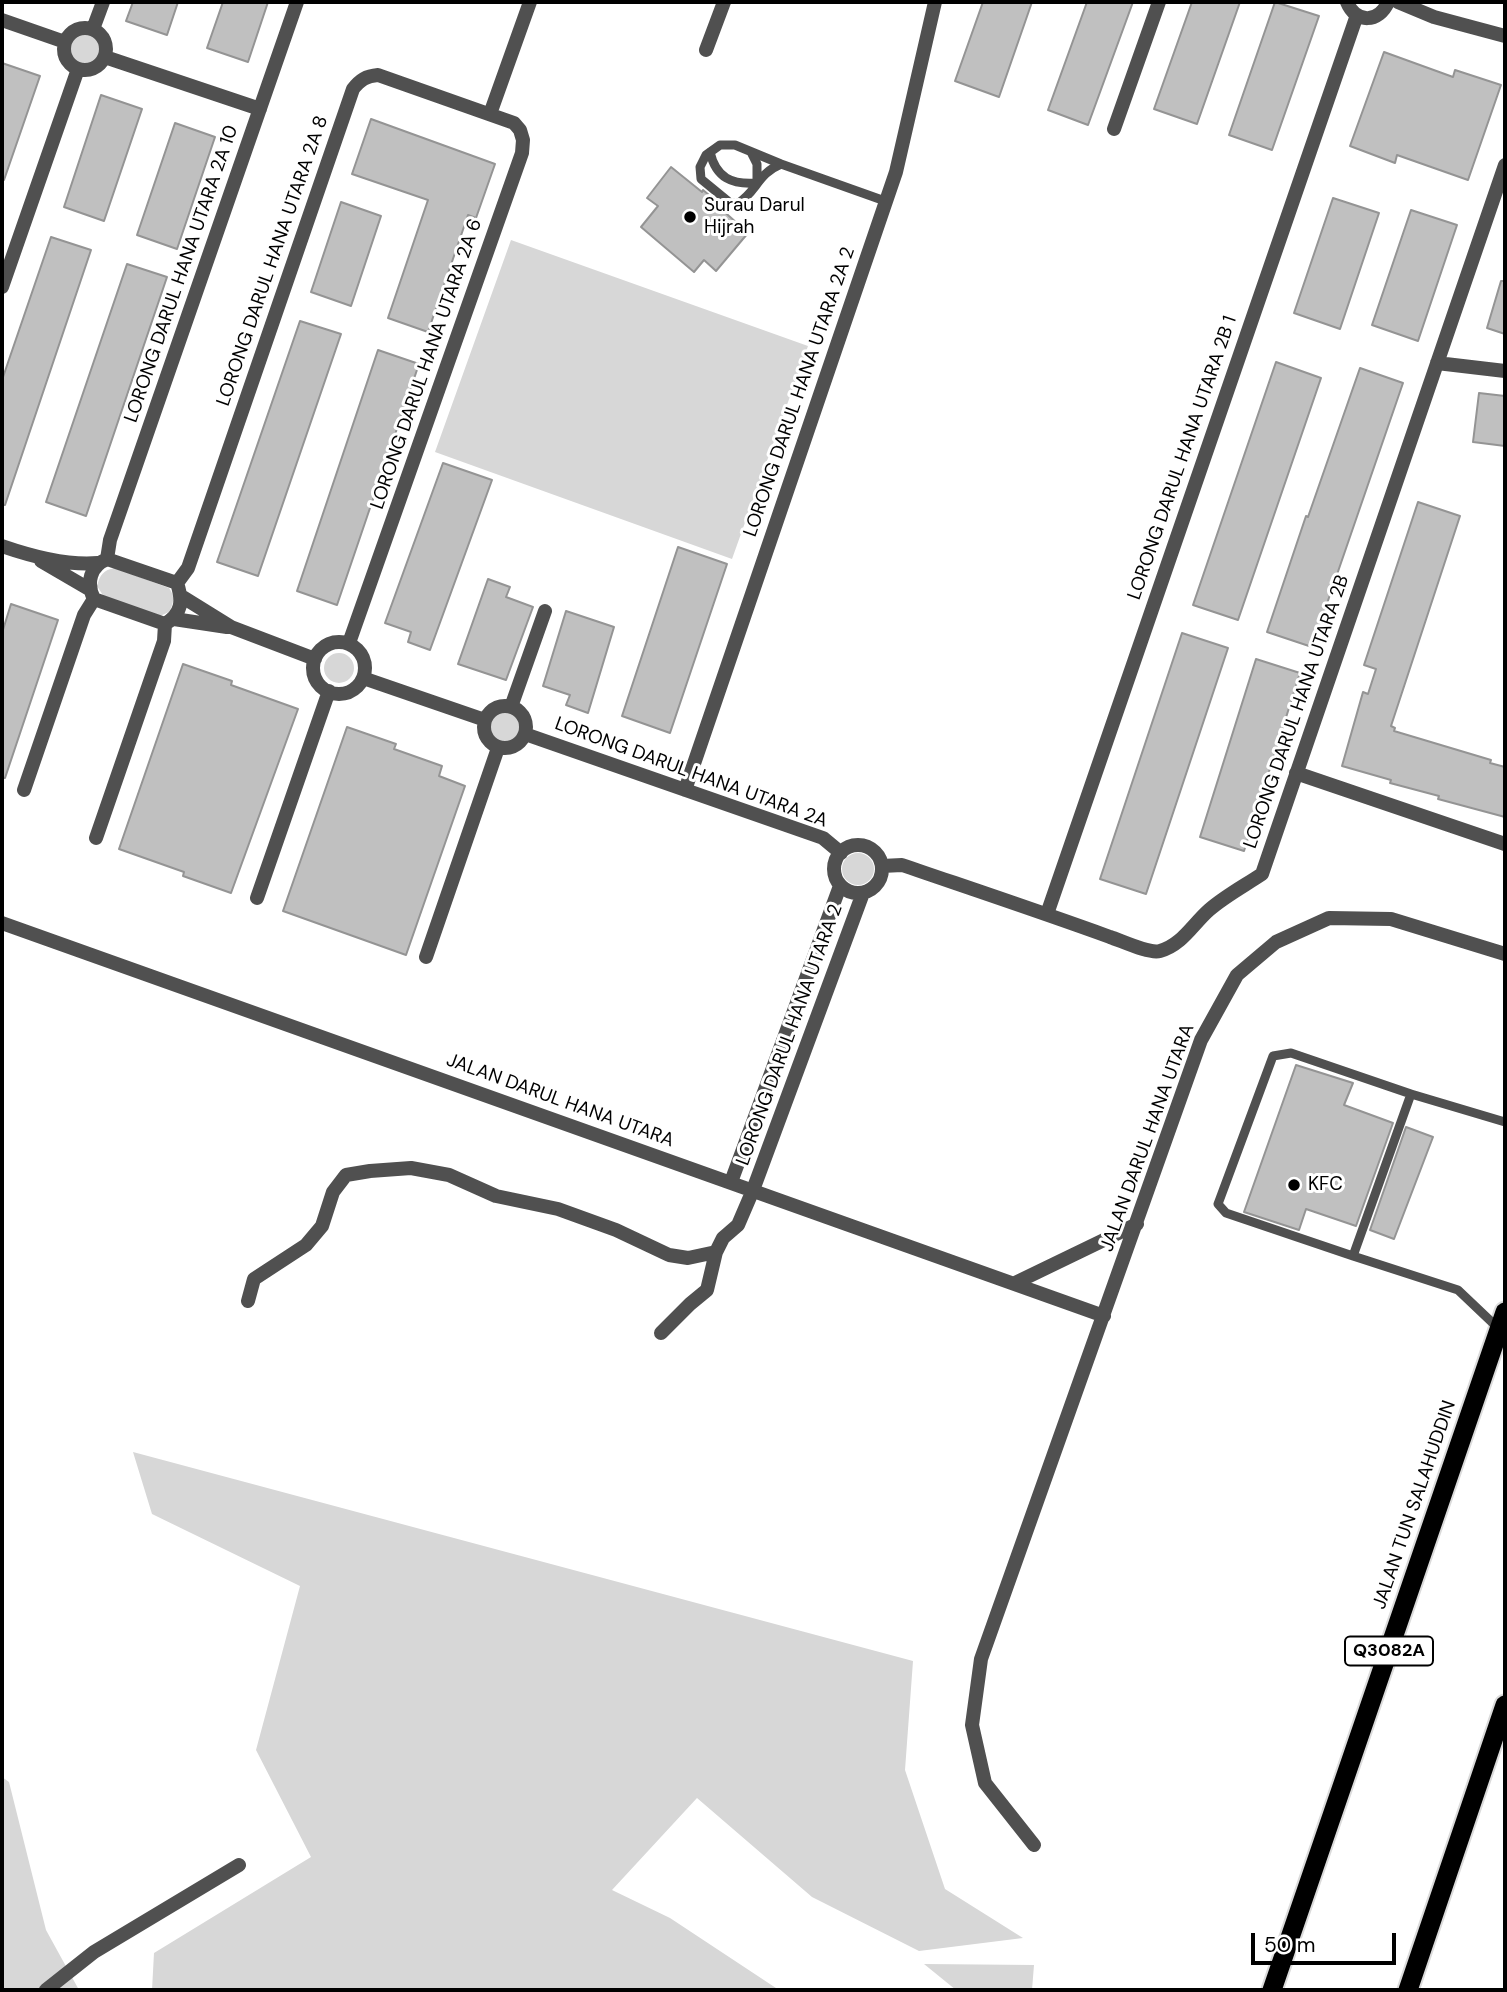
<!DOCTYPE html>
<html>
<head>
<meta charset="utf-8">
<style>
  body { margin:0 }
  #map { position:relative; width:1507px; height:1992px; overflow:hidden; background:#fff; font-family:"DM Sans",sans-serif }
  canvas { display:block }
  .frame { position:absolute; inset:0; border:4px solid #000; pointer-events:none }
  .scale { position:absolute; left:1251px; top:1933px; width:145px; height:32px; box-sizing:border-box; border:4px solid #000; border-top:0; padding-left:9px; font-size:21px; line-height:24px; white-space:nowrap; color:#000; -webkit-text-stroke:5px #fff; paint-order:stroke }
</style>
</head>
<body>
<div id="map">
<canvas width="1507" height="1992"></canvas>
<div class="frame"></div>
<div class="scale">50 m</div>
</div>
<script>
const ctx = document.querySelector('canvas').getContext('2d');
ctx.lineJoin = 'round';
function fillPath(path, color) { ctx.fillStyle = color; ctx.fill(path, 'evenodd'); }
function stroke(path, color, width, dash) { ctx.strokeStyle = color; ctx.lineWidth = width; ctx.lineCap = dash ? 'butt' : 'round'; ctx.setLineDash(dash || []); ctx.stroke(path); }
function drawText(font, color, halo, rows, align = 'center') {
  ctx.font = font + ' "DM Sans",sans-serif'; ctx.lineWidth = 6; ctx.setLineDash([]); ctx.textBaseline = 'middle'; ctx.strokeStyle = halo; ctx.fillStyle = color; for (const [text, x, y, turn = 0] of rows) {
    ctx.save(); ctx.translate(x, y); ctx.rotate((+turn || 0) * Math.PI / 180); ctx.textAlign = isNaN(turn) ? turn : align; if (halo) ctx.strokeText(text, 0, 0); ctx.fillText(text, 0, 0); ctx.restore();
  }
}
const green = new Path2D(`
  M69 49a16 16 0 1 1 32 0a16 16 0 1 1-32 0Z
  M511,240L808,346L732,559L435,452Z
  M115,568L169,588C175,596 174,603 169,612L158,617L104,597L97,586C100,575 103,570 115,568Z
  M324 668a15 15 0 1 1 30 0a15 15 0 1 1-30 0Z
  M489 727a15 15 0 1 1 30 0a15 15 0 1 1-30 0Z
  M842 869a16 16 0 1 1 32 0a16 16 0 1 1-32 0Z
  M133,1452L913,1661L905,1770L945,1889L1023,1938L919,1951L812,1897L697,1798L612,1890L670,1918L779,1990H152L154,1953L311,1857L256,1750L300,1586L152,1514Z
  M2,1777L9,1782L46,1930L79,1990H2Z
  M924,1964L1034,1965L1032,1990H956Z`);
const building = new Path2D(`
  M133,2H178L167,35L126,21Z
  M223,2H268L248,62L207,48Z
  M983,2H1032L999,97L955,81Z
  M1087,2H1133L1088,125L1048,110Z
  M1192,2H1240L1197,124L1154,109Z
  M1275,2L1319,16L1272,150L1229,135Z
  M1384,52L1453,77L1455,70L1501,85L1468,180L1397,155L1395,163L1350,146Z
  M2,63L40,76L4,180H2Z
  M101,95L142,109L104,221L64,207Z
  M371,119L495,164L476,218L468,215L428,332L388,318L428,200L352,174Z
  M175,123L215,137L177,249L137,235Z
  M671,167L702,192L703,190L721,205L719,207L748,233L716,271L704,260L694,272L641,227L658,206L647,198Z
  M1333,198L1379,213L1340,329L1294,313Z
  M341,202L381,216L351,306L311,292Z
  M1411,210L1457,225L1418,341L1372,325Z
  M51,237L91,250L5,505H2V380Z
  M127,264L167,277L86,516L46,502Z
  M1501,281H1505V334L1487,328Z
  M300,321L341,334L258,576L217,562Z
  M378,350L419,364L337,605L297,591Z
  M1276,362L1321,378L1238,620L1193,605Z
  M1360,368L1403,383L1312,647L1267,632L1306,516L1308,517Z
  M1479,393L1505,396V446L1473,442Z
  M443,463L492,480L430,650L408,642L411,632L385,623Z
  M1418,502L1460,516L1391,726L1395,728L1394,731L1491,760L1490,763L1505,767V817L1438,799L1439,796L1390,783L1391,780L1342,766L1363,692L1368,694L1376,669L1364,665Z
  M678,547L727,564L670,733L622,716Z
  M488,579L510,587L506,597L533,607L506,680L458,664Z
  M11,604L58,620L5,778H2V633Z
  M566,611L614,627L588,713L566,705L570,695L543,686Z
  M1182,633L1228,648L1146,894L1100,879Z
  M1256,659L1300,673L1244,851L1200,837Z
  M183,664L232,681L231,685L298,709L231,893L183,876L184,872L119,849Z
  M347,727L396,744L394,749L442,766L439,776L465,786L406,955L283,911Z
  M1296,1065L1353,1083L1344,1105L1393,1123L1356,1226L1306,1209L1299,1230L1244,1212Z
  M1406,1127L1433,1137L1394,1239L1370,1230Z`);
const service = new Path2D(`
  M710,152C716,178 732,185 757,183V164L751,152
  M781,164C757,174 757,192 737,204L729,202L701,179L700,167L706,155L720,145H735L781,164L885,201
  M1353,1256L1226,1213L1218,1204L1273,1056L1291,1053L1411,1094
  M1498,1328L1458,1290L1353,1256L1411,1094L1505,1122`);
const minor = new Path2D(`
  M1347,2C1356,24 1379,23 1388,2
  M1398,2L1434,17L1505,36
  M2,20L65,42
  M64 49a21 21 0 1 1 42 0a21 21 0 1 1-42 0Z
  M93,29L103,2
  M706,50L724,2
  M105,57L260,109
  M490,114L530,2
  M1114,129L1159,2
  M2,287L78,69
  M1437,363L1505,371
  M2,546C31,556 67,566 98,563
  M107,559L110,540L297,2
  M107,559L177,583C183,601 182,614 165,624L94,599C86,583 90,566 107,559Z
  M41,561L89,589
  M177,583L188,568L353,89C360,80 366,76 378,75L514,123L520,130L523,140L522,153L349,643
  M181,596L231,627L315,659
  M174,619L227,627
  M313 668a26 26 0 1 1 52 0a26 26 0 1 1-52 0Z
  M363,678L485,720
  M484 727a21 21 0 1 1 42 0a21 21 0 1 1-42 0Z
  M511,707L545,611
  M525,734L823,838L841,853
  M1296,773L1505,844
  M24,790L84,615L94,599
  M685,790L896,172L935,2
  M96,838L164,641L165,624
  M834 869a24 24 0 1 1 48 0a24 24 0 1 1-48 0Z
  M882,866L902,865C972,889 1041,912 1110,937C1122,941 1149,954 1160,951C1182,945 1193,924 1209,910C1225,896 1244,886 1262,874L1505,165
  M257,898L329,691
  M1047,914L1357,15
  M2,923L1104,1316
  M426,957L498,748
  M731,1182L840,886
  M1015,1283L1137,1224
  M248,1301L254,1279L306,1245L322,1226L333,1192L346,1175L370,1171L411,1168L449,1175L496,1196L558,1209L616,1230L669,1255L688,1258L716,1252
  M661,1333L690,1304L707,1290L716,1252L723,1238L738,1225L753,1190L863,893
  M1034,1845L985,1783L972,1725L981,1659L1201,1040L1237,975L1276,942L1329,918L1391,919L1505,954
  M46,1990L94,1952L239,1865`);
const trunk = new Path2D(`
  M1272,1990L1505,1312
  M1408,1990L1505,1705`);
const markers = [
  [690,217,7,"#000"],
  [1294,1185,7,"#000"]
];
const shields = [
  [1389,1651,88]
];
const shieldNames = [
  ["Q3082A",1389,1651]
];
const poiNames = [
  ["Surau Darul",704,206],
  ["Hijrah",704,228],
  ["KFC",1308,1185]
];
const streetNames = [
  ["LORONG DARUL HANA UTARA 2A 8",273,261,-71],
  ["LORONG DARUL HANA UTARA 2A 10",182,274,-71],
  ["LORONG DARUL HANA UTARA 2A 6",427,364,-71],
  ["LORONG DARUL HANA UTARA 2A 2",800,392,-71],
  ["LORONG DARUL HANA UTARA 2B 1",1183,458,-71],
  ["LORONG DARUL HANA UTARA 2B",1297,712,-71],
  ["LORONG DARUL HANA UTARA 2A",691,773,20],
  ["LORONG DARUL HANA UTARA 2",790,1035,-70],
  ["JALAN DARUL HANA UTARA",560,1101,20],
  ["JALAN DARUL HANA UTARA",1148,1138,-70],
  ["JALAN TUN SALAHUDDIN",1415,1505,-71]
];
fillPath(green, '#d7d7d7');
fillPath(building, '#c0c0c0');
stroke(building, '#949494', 2);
stroke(trunk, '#dbdbdb', 23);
stroke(service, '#505050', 9);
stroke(minor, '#505050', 14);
stroke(trunk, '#000', 19);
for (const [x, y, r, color] of markers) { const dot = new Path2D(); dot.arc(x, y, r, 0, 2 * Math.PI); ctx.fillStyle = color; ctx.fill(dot); stroke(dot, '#fff', 2.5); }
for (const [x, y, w] of shields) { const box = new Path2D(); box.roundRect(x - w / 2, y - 14.5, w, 29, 5); ctx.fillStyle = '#fff'; ctx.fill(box); stroke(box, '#000', 2); }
drawText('bold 18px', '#000', null, shieldNames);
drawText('19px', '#000', '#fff', poiNames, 'left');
drawText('19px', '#000', '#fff', streetNames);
</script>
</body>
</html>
